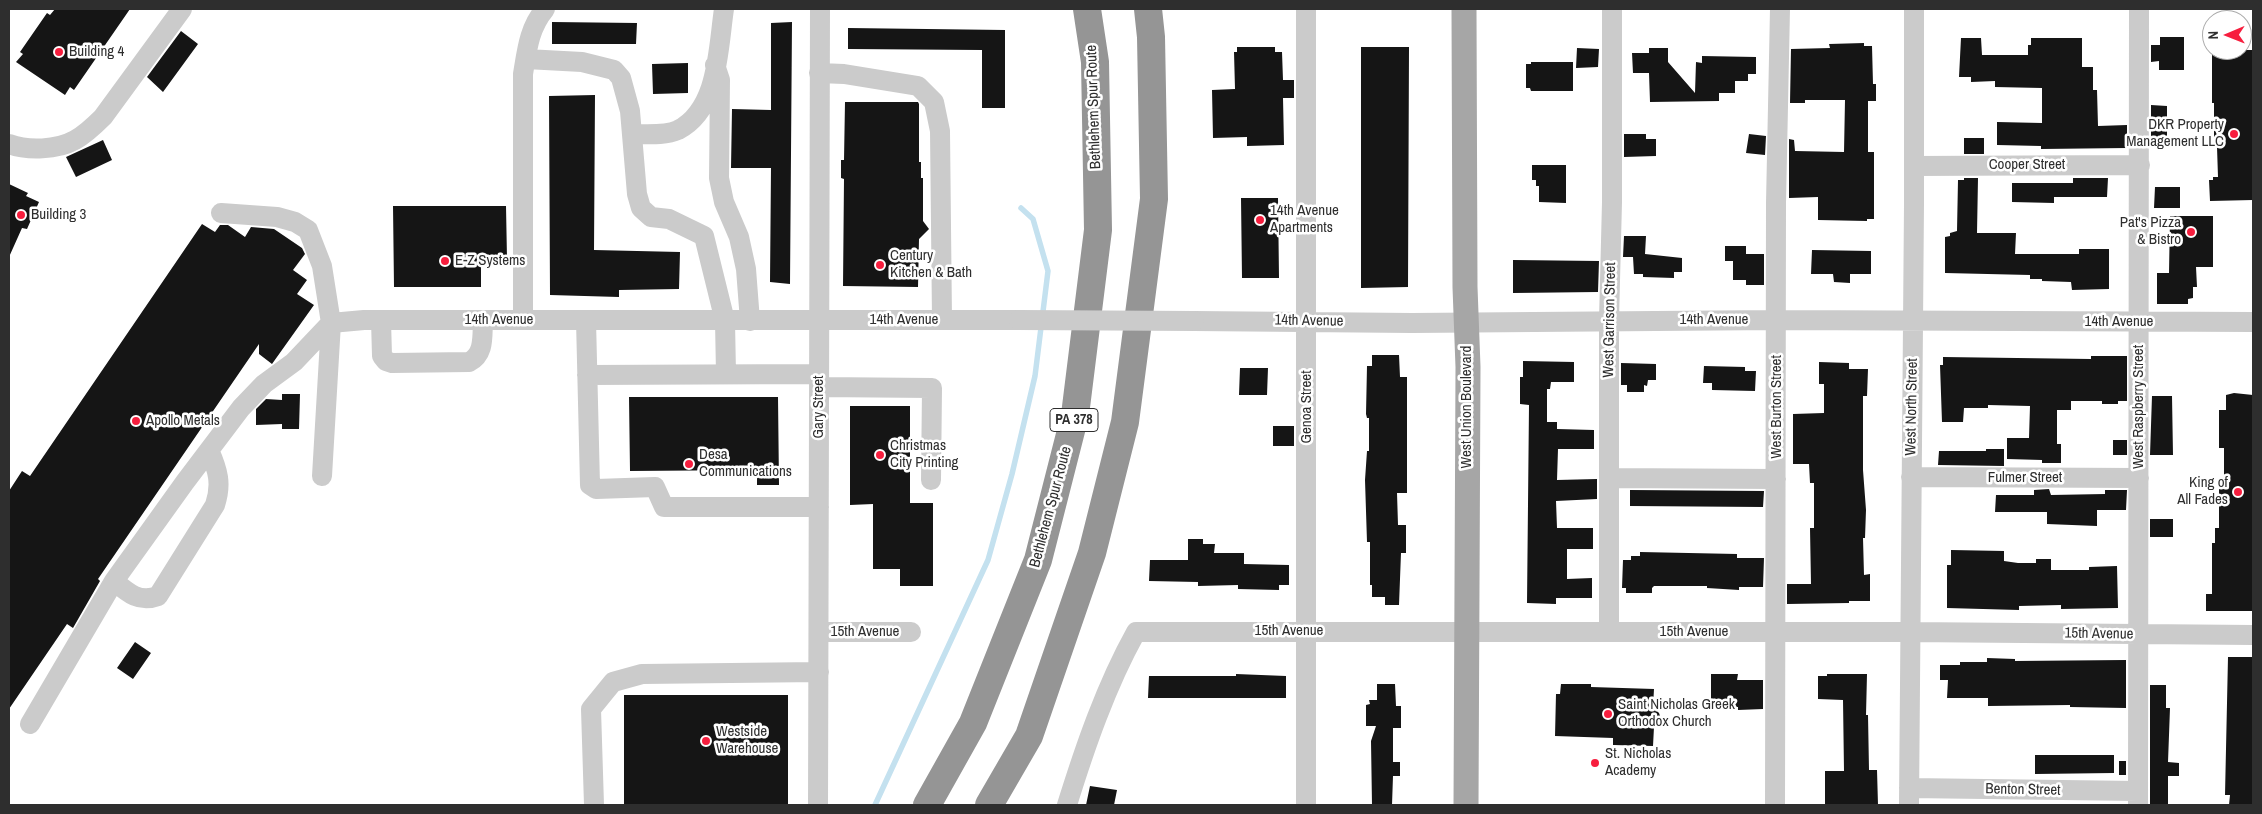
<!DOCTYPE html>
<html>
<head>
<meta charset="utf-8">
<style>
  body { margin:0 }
  #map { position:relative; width:2262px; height:814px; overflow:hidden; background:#fff; font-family:"Archivo Narrow",sans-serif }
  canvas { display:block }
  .frame { position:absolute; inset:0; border:10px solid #2e2e2e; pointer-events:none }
  .north { position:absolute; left:2202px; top:10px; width:50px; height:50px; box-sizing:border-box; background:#fff; border:1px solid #ababab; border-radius:50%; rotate:269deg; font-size:14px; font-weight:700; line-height:20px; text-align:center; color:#2e2e2e }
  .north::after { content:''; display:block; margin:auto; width:18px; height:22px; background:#f71e3e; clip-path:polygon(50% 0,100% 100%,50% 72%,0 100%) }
</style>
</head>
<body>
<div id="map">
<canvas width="2262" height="814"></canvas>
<div class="frame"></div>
<div class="north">N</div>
</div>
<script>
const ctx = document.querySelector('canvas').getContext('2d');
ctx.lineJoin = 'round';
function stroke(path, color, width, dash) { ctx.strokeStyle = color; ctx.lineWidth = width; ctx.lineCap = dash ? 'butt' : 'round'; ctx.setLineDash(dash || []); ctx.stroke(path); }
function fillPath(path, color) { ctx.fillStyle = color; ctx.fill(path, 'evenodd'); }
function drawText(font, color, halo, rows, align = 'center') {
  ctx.font = font + ' "Archivo Narrow",sans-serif'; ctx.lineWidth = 5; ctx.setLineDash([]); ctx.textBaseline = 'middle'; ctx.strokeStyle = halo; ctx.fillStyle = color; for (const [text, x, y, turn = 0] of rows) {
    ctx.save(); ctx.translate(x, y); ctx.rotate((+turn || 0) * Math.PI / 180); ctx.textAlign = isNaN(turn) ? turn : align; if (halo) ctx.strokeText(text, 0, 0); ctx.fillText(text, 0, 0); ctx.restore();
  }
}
const stream = new Path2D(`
  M875,805L988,560L1012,474L1035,376L1048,271L1033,219L1021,208`);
const building = new Path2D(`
  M55,9H130L74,90L70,87L65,95L16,62L23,54L20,52L47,13L50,15Z
  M552,22L637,23L636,44H552Z
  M792,22L790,284L770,282L771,168H731L732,109L771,110V23Z
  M848,28L1005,30V108H982V50L848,49Z
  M181,31L198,44L163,92L147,77Z
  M2160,37H2184V70H2159V61L2151,62V45H2160Z
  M1961,38H1981L1982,55H2028V45H2031V38H2082V67H2093V90H2097L2098,126L2127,125V148L2041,149V146L1997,145V122L2042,123V88L1995,87V81L1971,82V77H1959Z
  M1864,43V46H1872L1873,84H1876V101H1868V152H1874V219H1867V221L1818,220V197L1789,198V139L1794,140L1795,151L1844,152L1845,100H1805V103H1790L1791,49L1830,48L1829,44Z
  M1237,47H1275V52H1282L1283,80H1294V98H1283L1284,145L1247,146V137L1213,138L1212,90L1235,89L1234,52H1237Z
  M1361,47H1409L1408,287L1361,288Z
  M1577,48L1599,49L1598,67L1576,68Z
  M1649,48H1668V62L1695,93L1696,62L1702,63V56L1756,57V74H1748V81H1735V93H1719V101L1650,102L1649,73H1633L1632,53H1649Z
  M2212,50H2253V200L2210,201L2209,180H2213V177H2218L2217,147H2214V103H2212Z
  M1531,62H1573V91H1531L1530,88H1526V64H1531Z
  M688,63V93L653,94L652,64Z
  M595,95L594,250L680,252L679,289L619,290V297L550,295L549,96Z
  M845,102H918L919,104V162H921V178H923V221L929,229L919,239L918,287L843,286L844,179L841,178V160H844Z
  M2151,105L2167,106V140L2151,139Z
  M1624,134H1646V139H1656V156L1624,157Z
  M1749,134L1766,136L1765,155L1746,153Z
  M1964,138H1984V154H1964Z
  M103,140L112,160L76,177L66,157Z
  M1532,165H1566V203L1539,202V186H1536V180H1532Z
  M1964,178H1978L1977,233H2016L2015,254H2079V249H2109V289L2072,290L2071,282L2042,281V279H2030V275L1945,273V237L1950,236V233L1957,231L1958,180H1964Z
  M2073,178H2108L2107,197H2054V203L2012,202V183H2073Z
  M9,184L28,193L26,196L39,202L27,229L22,228L9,257Z
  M2155,187H2180V208H2154Z
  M1241,198H1278L1279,278H1242Z
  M393,206H506L507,259L481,260V287H394Z
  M2170,216H2213V267H2196L2197,287H2193V298L2188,299V304H2157V273H2169Z
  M202,224L215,232L220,225H228L245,237L251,227L274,229L302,248L305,254L293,270L307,280L297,294L314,305L272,364L259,354V344L98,579L100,581L73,628L67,624L9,709V491L22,471L30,476Z
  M1624,236H1646L1645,254L1682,258V272H1674V278L1643,277V274H1634L1633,257H1623Z
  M1725,246H1746V254H1764V285H1746V280H1733V261H1725Z
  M1812,250L1871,251V274H1850V283L1834,282L1833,274H1811Z
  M1513,260L1599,261L1598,292L1513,293Z
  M1372,355H1399L1400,377H1407V493H1397L1398,525H1406V553H1401L1399,605H1385V597H1372V585H1370V542H1367L1365,480L1367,451H1369V418H1367L1366,414L1367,366H1372Z
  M2091,356H2127V401H2118V404H2102V401H2071V410H2057V444H2061V463H2042V460L2007,459V438H2029L2030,406L1988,405V408H1964L1963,422H1942L1940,365H1943V357L2091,359Z
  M1523,361L1574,362V382H1551L1550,389H1547V422H1557V429L1594,430V449H1558L1557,480L1597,479V499L1556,501L1557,528H1593V549H1567V579L1592,578V598H1556V604L1527,603L1529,405L1520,404V377H1523Z
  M1819,362L1849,363V369H1868L1867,396H1863V470L1866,510L1865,538H1863L1864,575L1870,574V601H1849V603L1787,604V584H1811L1810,528H1814V483H1810L1809,464H1793V414L1824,413V384H1819Z
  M1621,363L1656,364V380H1648L1647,386L1644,385V392H1627V385H1621Z
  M1704,366L1745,367V371H1756L1755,391L1712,390V383H1703Z
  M1240,368H1268L1267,395H1239Z
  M2234,393L2253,395V611H2206V594H2212V543H2215V528H2219V485H2224V448H2219V410H2226V395Z
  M282,394H300L299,429H282V424L256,425V409L266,399L282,400Z
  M2152,396H2172L2173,455H2150Z
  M629,397H778L779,485H757V470L630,471Z
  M850,406H910V503H933V586H900V569H873V504L850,505Z
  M1273,426H1294V446H1273Z
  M2113,440H2127V455H2113Z
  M1986,449H2004V466L1938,465L1939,451H1986Z
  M2049,489L2051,495L2105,494V490H2127L2126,510H2097V526L2047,524V512H1995L1996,495H2034V490Z
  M1630,490L1764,491L1763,507L1630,506Z
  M2150,519H2173V537H2150Z
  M1188,539H1203V544H1215L1214,553H1244V564L1289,565V585H1279V590L1238,589V585L1198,586V582L1149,581L1150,560H1188Z
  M1951,550L2004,551V561L2018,563H2036V559H2051V570H2089V567L2117,566L2118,608L2061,609V605L2019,606V610L1947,608V565H1951Z
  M1640,552L1737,554V558H1764L1763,587H1739V590L1707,588V586H1654L1652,588V593H1626V588H1622L1623,560H1631V556H1640Z
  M135,642L151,653L133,679L117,668Z
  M2228,657H2253V805H2229L2230,795H2225Z
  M1987,658L2015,659V661L2126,660V708L2070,707V705L1988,706V698H1947L1948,680H1940V665H1960V662H1987Z
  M1236,674L1286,676V698H1148L1149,676H1236Z
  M1711,674H1738L1737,680H1763V709L1738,710V707H1711Z
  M1827,674H1867L1866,715H1868L1869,770H1877L1878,805H1825V771H1844L1843,700L1818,699V676H1827Z
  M1377,684H1395L1396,706H1401V728H1393V762H1400V776H1393L1392,805H1372L1371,741L1376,726H1366V705L1370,704L1369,700H1377Z
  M1561,684H1591V687L1654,689L1653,707L1659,713L1661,719L1654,727L1653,746L1613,745V738L1555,736L1556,694H1560Z
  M2150,685H2166V708H2170L2168,762L2179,763V776H2168V805H2150Z
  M624,695H788V805H624Z
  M2035,755H2114V773L2035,774Z
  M2119,761H2126V775H2119Z
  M1090,786L1117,790L1114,805H1086Z`);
const minor = new Path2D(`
  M526,59L582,62L614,70L621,78L630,111L637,194L641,208L651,217L669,219L704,236L725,321L726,374
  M715,65L720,80L719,178L724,202L739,237L746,269L750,321
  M819,73L844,74L918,86L934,102L940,131L942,320
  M632,134C646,134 665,136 678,130C719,109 718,48 724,9
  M9,144C28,151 57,150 75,140C86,134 95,125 103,117L182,9
  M1914,166L2140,165
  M381,320L382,356L386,361L392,363L469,362C485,354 482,336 483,320
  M523,320V74C527,50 529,28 545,9
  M586,320L590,485L596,489L655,487L664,507H819
  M1194,321L1412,323L1777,320L2253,322
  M587,375L819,374
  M819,387L932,388L931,480
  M209,450C218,470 222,484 215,505L158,596C139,603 128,593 114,581L185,482L241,408L264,384L294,362L331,323L322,266L308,230L295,222L277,217L221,213
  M322,476L331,323L364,320H1019
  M1911,477L2139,478
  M1609,478L1776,479
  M819,632H911
  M1609,632V320L1612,202V9
  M30,724L114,581
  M1909,788L2138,791
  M594,805L591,709L613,682L642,674L819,672
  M818,805L820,9
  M1067,805C1085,747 1106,686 1136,632H1909L2253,635
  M1306,805V9
  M1775,805L1776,203L1780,9
  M1909,805L1914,204V9
  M2138,805L2139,9`);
const major = new Path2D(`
  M1464,9L1465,287L1468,367L1466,805`);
const highway = new Path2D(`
  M927,805L973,723L1038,560L1075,415L1098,230L1095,62L1087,9
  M989,805L1029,736L1092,553L1125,422L1154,199L1151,37L1148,9`);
const minorBridge = new Path2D(`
  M1019,320L1194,321`);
const markers = [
  [59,52,5,"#f71e3e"],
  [2234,134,5,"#f71e3e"],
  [21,215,5,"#f71e3e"],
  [1260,220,5,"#f71e3e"],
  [2191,232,5,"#f71e3e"],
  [445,261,5,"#f71e3e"],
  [880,265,5,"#f71e3e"],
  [136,421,5,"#f71e3e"],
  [880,455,5,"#f71e3e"],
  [689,464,5,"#f71e3e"],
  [2238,492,5,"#f71e3e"],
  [1608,714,5,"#f71e3e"],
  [706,741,5,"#f71e3e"],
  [1595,763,5,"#f71e3e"]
];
const shields = [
  [1074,420,48]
];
const shieldNames = [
  ["PA 378",1074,420]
];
const poiNames = [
  ["Building 4",69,52],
  ["DKR Property",2224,125,"right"],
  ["Management LLC",2224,142,"right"],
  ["14th Avenue",1270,211],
  ["Apartments",1270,228],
  ["Building 3",31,215],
  ["Pat's Pizza",2181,223,"right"],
  ["& Bistro",2181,240,"right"],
  ["Century",890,256],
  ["Kitchen & Bath",890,273],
  ["E-Z Systems",455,261],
  ["Apollo Metals",146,421],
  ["Christmas",890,446],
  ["City Printing",890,463],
  ["Desa",699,455],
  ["Communications",699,472],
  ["King of",2228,483,"right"],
  ["All Fades",2228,500,"right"],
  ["Saint Nicholas Greek",1618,705],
  ["Orthodox Church",1618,722],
  ["Westside",716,732],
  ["Warehouse",716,749],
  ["St. Nicholas",1605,754],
  ["Academy",1605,771]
];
const streetNames = [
  ["Bethlehem Spur Route",1094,107,-92],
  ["Cooper Street",2027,165],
  ["14th Avenue",499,320],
  ["14th Avenue",904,320],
  ["West Garrison Street",1610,320,-89],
  ["14th Avenue",1714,320],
  ["14th Avenue",1309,321,1],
  ["14th Avenue",2119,322],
  ["Gary Street",819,407,-90],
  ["Genoa Street",1307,407,-90],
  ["West Union Boulevard",1467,407,-90],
  ["West Burton Street",1777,407,-90],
  ["West North Street",1912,407,-89],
  ["West Raspberry Street",2139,407,-90],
  ["Fulmer Street",2025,478],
  ["Bethlehem Spur Route",1051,507,-75],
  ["15th Avenue",1289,631],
  ["15th Avenue",865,632],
  ["15th Avenue",1694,632],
  ["15th Avenue",2099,634,1],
  ["Benton Street",2023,790,1]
];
stroke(stream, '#c4e1ef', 5.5);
fillPath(building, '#151515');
stroke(minor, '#cbcbcb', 20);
stroke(major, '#a6a6a6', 25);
stroke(highway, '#959595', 28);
stroke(minorBridge, '#cbcbcb', 20);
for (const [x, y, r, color] of markers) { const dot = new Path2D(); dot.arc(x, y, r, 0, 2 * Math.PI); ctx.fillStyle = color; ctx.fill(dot); stroke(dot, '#fff', 2); }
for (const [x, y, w] of shields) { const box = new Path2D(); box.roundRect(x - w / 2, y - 11.5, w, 23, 4); ctx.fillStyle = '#fff'; ctx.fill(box); stroke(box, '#2e2e2e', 1); }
drawText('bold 14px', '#2e2e2e', null, shieldNames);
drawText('15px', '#2e2e2e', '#fff', poiNames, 'left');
drawText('15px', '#2e2e2e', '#fff', streetNames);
</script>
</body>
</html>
